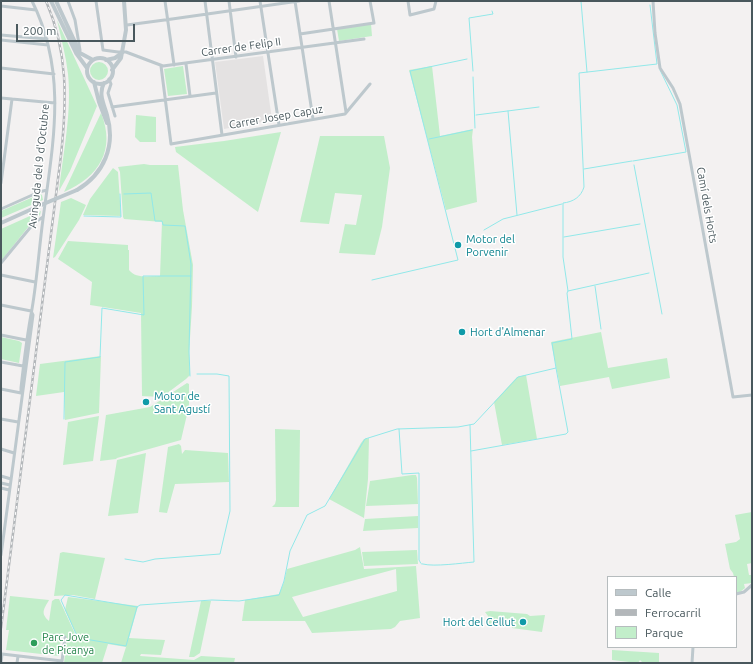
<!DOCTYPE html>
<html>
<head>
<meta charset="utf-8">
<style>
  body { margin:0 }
  #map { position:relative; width:753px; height:664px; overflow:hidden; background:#f3f1f1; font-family:Ubuntu,sans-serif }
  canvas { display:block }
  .frame { position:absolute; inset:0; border:2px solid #49585d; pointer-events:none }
  .legend { position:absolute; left:607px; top:576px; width:130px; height:72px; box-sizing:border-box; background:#fff; border:1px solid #b6bcbe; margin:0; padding:5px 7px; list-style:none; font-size:12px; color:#49585d }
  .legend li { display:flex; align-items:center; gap:8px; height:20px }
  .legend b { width:20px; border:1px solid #b6bcbe }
  .scale { position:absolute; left:16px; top:24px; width:119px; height:18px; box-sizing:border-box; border:2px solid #49585d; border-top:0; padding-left:5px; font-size:12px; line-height:14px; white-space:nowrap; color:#49585d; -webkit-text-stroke:3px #fff; paint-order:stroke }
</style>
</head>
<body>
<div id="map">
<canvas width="753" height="664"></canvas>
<div class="frame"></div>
<ul class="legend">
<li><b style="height:5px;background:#bdc8cd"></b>Calle</li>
<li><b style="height:5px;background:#b3b7ba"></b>Ferrocarril</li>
<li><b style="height:11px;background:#c2eeca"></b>Parque</li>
</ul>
<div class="scale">200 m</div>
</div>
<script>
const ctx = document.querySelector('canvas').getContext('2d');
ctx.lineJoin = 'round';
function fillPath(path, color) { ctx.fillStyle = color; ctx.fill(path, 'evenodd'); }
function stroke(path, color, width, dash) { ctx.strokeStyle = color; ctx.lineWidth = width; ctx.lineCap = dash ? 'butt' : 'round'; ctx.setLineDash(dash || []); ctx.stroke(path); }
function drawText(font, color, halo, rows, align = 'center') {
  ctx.font = font + ' Ubuntu,sans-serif'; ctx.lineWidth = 3; ctx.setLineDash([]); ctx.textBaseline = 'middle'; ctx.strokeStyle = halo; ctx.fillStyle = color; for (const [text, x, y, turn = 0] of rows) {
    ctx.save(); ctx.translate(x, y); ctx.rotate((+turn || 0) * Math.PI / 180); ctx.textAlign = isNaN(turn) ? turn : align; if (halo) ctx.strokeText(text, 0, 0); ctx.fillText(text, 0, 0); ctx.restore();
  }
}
const education = new Path2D(`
  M263,56L272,120L224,129L215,62Z`);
const green = new Path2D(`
  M57,20L97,106L70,171L59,191C63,153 72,113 68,74C66,56 61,38 57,20Z
  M371,24L372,36L339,41L337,29Z
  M90 71a9 9 0 1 1 18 0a9 9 0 1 1-18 0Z
  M183,66L187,94L168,96L164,69Z
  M432,66L440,136L473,129L472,137L477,202L446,210L409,70Z
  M101,113C116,150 99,177 64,192Z
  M136,115L156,117V142H140L135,137Z
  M281,132L258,212L176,152L175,147L224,141Z
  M320,136H384L390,168L382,227L375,255L339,253L345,224L356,225L362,195L335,193L329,224L300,222Z
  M144,164L150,165H178L183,210L193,265L192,306L189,354L190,375L186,379L162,397L142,396L141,313L90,305L92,282L58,259L68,241L128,245V250H129V270C136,279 149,276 160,276L162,222L124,219L123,217L120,172L118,167Z
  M113,168L118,172L121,216L83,215L90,199Z
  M40,194L42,195L43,200L1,218V211Z
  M71,198L86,205L79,220L55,257L53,258L61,202Z
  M41,211L40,215L33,221L1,261V229Z
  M601,332L608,368L667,358L670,378L612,389L609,377L560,386L551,342Z
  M1,337L19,341L22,343L19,363L1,359Z
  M101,356L99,413L65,420L64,392L36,396L40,364Z
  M526,375L537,439L502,445L494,402L517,377Z
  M187,383L189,384V406L181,440L117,458L116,459L100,461L106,415L150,407Z
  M99,416L93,461L63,465L68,422Z
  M275,429L300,430L299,507H272L275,504L276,500Z
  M369,438L368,479L364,518L329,499L361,443L364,439Z
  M179,444L181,446L182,454L185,450L228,453L229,482L175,484L167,513L159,512L168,447Z
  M146,453L138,513L108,516L117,460Z
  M412,475H416L417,478L418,504L366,506L370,481Z
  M752,512V563L747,564L749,575H752V583L744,584L745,588L740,592L736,593V577H734L733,573L730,569L725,544L736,542L740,539L735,515Z
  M418,516V528L363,531L365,519Z
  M360,547L364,569L416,566L420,618L400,621L395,627L391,629L312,633L305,621H242L245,600L279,594L284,582L287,569L355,550ZM396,569L397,591L303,617L292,597Z
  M417,550L418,564L364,566L362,552Z
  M63,552L105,558L95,599L73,595L54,596L60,553Z
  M10,596L49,600C44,609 40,613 49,621L52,601L55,599H59L77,638L83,639L77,636L65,610L68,597L138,606L129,638L165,640L161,655L141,654L140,656L194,660L201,656L235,658L234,663H121L126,647L108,644L102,663H64L67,638L61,637L59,656L6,650L9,630H6Z
  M201,601H211L200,653L194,657H189Z
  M490,611L527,614L530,616L545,615L542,632L512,628V626L487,625L488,616L485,612Z
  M612,650L659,653V663H643L640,660L638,663L612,660Z`);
const stream = new Path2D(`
  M581,1L587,72
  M473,71L469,18L493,14L492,11
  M473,77L475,128
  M508,111L517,215
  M476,115L539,107
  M429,139L472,130
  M633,161L686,152L677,105L660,70
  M634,165L662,314
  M584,169L632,161
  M124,194L151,193L155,221H162L163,225L185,226L191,264L189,351L190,376
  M84,216L121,217L120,194
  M484,230L503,219L562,204
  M564,237L640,224
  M372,280L458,260L410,71L467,59
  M595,286L601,329
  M568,291L649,273
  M64,419L65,362L100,357L102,308L144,315L143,276H191
  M399,429L402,474L419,473V560C421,563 420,564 423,564C434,567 462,563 474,562L470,425
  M471,451L566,434L568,432L556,368
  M125,559L143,562L155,559L220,554L230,511L229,376L217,374H197
  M137,607L65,595L61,600L77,636L79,638L126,646L137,607L140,605L212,600L239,601L279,595L284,581L290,551L307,515L325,506L365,439L397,429L458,427L474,424L518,377L556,368L552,343L572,339L567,293L568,291L563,257V203C573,202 581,197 584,187L579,73L657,64L650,5`);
const minor = new Path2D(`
  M68,1L75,20L80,50
  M96,1L103,50L118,52H126L163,66L364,39
  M165,1L174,65
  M205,1L222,135
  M229,1L236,57
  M260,1L279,125
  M295,1L313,119
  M329,1L346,112
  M408,1L410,15L434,9L436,1
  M653,1L655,33L660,68L673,88L680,104L733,397L752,395
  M1,6L36,10
  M127,25L172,19L299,1
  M300,34L374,23L370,1
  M1,35L47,39
  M1,40L48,45
  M186,64L190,96
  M161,66L171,144L345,114L370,84
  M1,68L54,74
  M109,79L111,84L108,93L115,116
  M1,98L55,103
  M112,107L216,93
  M1,183L12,99
  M1,209L39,192L47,190
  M1,263L34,223L43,217
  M1,275L35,282
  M1,305L31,311
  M1,335L26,340
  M1,362L23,366
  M1,389L21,393
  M21,393V388C24,361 27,335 32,309C37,280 39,249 43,219C53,143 68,73 32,1
  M1,419L18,422
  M1,449L14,453
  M1,476L11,479
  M1,483L10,485
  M1,488L9,490
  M1,555L33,315L31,311
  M736,594L744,592L752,585
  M62,661L65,637
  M1,663L2,654L62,661
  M17,663L18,656
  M692,663L693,647`);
const tertiary = new Path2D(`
  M51,1L76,53L87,68
  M56,1L80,53L93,60
  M87 71a13 13 0 1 1 26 0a13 13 0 1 1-26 0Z
  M106,60L115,58L122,53
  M112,70L121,58L126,30L124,1
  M94,82L99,102L107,123
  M77,190C104,174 116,146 107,115C104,104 98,94 104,83
  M1,223L41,205`);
const rail = new Path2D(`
  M1,628L61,155C67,100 68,52 46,1`);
const tertiaryBridge = new Path2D(`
  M41,205L77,190`);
const markers = [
  [458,245,4,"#0f9aa8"],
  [462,332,4,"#0f9aa8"],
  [146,402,4,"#0f9aa8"],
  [523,622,4,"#0f9aa8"],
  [34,643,4,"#2e9e5b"]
];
const streetNames = [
  ["Carrer de Felip II",241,47,-8],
  ["Carrer Josep Capuz",276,117,-10],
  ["Avinguda del 9 d'Octubre",39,166,-84],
  ["Camí dels Horts",707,205,80]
];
const cultureNames = [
  ["Motor del",466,239],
  ["Porvenir",466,252],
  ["Hort d'Almenar",470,332],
  ["Motor de",154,396],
  ["Sant Agustí",154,409],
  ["Hort del Cellut",515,622,"right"]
];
const leisureNames = [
  ["Parc Jove",42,637],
  ["de Picanya",42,650]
];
fillPath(education, '#e4e2e2');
fillPath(green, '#c2eeca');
stroke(stream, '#91e8e9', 1);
stroke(minor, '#bdc8cd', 3);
stroke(tertiary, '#bdc8cd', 4);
stroke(rail, '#b3b7ba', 2.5);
stroke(rail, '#fff', 1, [3]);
stroke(tertiaryBridge, '#bdc8cd', 4);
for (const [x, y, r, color] of markers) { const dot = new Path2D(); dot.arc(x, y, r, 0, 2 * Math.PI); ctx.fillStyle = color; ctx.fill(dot); stroke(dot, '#fff', 1.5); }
drawText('11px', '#49585d', '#fff', streetNames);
drawText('11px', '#0d838f', '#fff', cultureNames, 'left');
drawText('11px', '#27864d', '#fff', leisureNames, 'left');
</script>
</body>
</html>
